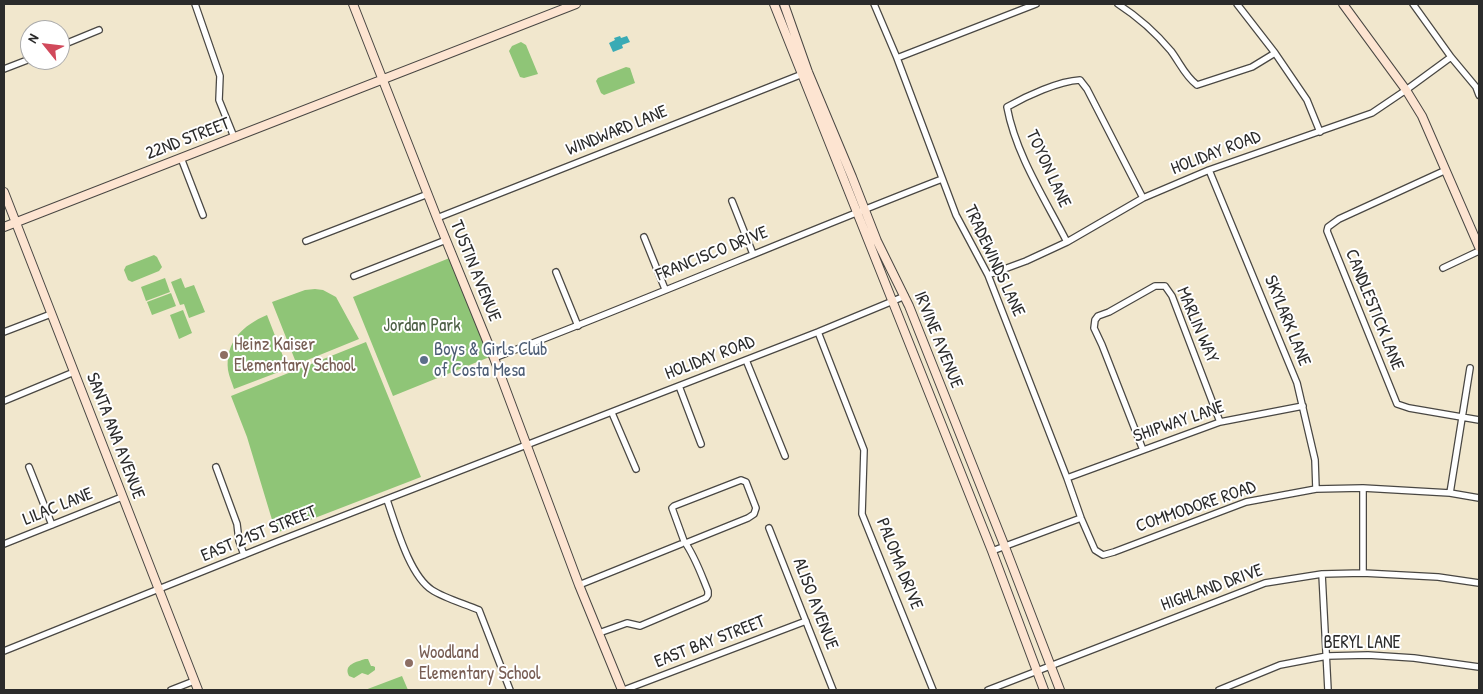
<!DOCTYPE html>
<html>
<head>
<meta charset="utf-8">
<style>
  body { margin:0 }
  #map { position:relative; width:1483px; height:694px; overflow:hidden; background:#f1e7cd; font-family:"Patrick Hand",sans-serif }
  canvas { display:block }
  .frame { position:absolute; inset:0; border:5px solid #2b2b2b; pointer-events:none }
  .north { position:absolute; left:20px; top:20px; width:50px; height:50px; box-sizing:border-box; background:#fff; border:1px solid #aaa; border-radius:50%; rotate:299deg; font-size:14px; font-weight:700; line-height:20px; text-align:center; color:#2b2b2b }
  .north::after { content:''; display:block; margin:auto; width:18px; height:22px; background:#d1495b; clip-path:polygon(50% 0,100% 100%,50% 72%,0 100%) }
</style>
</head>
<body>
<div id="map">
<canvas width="1483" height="694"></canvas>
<div class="frame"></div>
<div class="north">N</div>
</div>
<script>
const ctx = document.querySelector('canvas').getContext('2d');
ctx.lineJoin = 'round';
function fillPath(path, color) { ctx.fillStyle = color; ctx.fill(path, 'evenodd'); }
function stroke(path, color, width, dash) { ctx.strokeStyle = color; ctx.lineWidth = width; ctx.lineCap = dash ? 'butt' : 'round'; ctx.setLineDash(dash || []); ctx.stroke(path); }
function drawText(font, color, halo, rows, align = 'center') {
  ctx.font = font + ' "Patrick Hand",sans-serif'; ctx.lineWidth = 4; ctx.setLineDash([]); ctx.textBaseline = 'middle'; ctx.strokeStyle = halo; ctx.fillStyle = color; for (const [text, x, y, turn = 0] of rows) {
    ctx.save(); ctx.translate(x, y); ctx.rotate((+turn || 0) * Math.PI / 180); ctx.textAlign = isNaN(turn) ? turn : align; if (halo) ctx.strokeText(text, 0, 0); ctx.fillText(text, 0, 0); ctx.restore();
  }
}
const green = new Path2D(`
  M521,42L526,45L538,74L524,78L520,77L509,51L512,46Z
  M626,67L630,68L635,83L604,95L601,93L596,81L598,78Z
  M154,255L157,257L162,267L159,271L132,282L128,280L124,270L126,266Z
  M452,257L492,356L393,396L353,297Z
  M165,278L170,292L146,301L141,287Z
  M181,278L185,288L194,285L205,312L189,318L184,304L180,305L171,282Z
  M315,289L323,290L336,297L359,339L300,363L295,360L272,302L305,290Z
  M171,293L176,306L152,315L147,302Z
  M183,310L192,333L179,339L170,315Z
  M267,315L286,364L284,370L234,389C232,383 229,376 228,370C225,342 243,325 267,315Z
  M366,342L421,477L276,533L247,437L231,396Z
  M365,659H368L371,666H373L375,667V670L368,675L362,673L354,678L349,676C343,664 357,662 365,659Z
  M402,676L408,690H365Z`);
const water = new Path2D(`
  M620,36L621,38L627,36L630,42L622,45L623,48L613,52L609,43L615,40L614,38Z`);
const street = new Path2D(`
  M195,4L220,76L219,100L234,137
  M874,4L897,58L956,215L988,275L1067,478L1081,518L1095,550L1103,555L1114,552L1246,502L1316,489L1363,488L1450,493L1479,498
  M1118,4C1138,17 1156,33 1171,51C1180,63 1185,76 1197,85L1252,67L1275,53
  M1237,4L1275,53L1307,100L1320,132
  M1413,4L1451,57L1476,87L1479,95
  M60,46L99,30
  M897,58L1036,4
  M4,69L30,59
  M181,158L203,215
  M1209,170L1297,383L1315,460L1316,489
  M1446,170L1339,219L1328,227L1327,231L1397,404L1409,408L1479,420
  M732,201L753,254
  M437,218L805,73
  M644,237L665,289
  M306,241L428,194
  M1067,242C1045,199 1016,155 1007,107C1026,96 1059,81 1080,80L1087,89L1143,198
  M1443,268L1479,251
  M556,272L578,326
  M988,275L1026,261L1067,242L1143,198L1209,170L1372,113L1406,90L1451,57
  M354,276L446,240
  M4,332L51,314
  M818,332L864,450L862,514L933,690
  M494,358C644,301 792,237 942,179
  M746,360L785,456
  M679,386L701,444
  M4,401L74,372
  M612,413L636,469
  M1143,450L1102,345L1094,328L1095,320L1098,316L1109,312L1155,286H1165L1172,296L1220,422
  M29,467L52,525
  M216,467L237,524L239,541L244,555
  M1067,478L1220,422L1303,406
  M1450,493L1470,368
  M387,500C396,525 409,575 432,590C444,598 465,604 479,610L510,690
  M769,528L833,690
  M4,544L122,497
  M992,551L1081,518
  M1363,573V488
  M1322,574L1328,690
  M579,585L681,544
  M599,633L627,623L640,626L706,598L708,595V591C701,574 695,556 684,541L672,508L674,506L741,480L746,482L756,508L754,514L748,518L686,543
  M4,651L276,542L818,332L905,296
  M171,690L194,681
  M624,690L806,621
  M988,690L1265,583L1322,574L1363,573L1438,577L1479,583
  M1219,690L1280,665L1327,656L1368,655L1414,658L1479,667`);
const secondary = new Path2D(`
  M353,4L437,218L494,358L579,585L622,690
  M774,4L992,551L1044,690
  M784,4L808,72L852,177L877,241L909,306L1005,547L1060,690
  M1343,4L1406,90L1422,116L1479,247
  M4,192L198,690
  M4,227L576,4`);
const markers = [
  [224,355,5,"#8d6e63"],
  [424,360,5,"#5c6f8a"],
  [409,663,5,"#8d6e63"]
];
const streetNames = [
  ["WINDWARD LANE",617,131,-22],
  ["22ND STREET",188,139,-21],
  ["HOLIDAY ROAD",1216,153,-21],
  ["TOYON LANE",1048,169,65],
  ["FRANCISCO DRIVE",712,254,-22],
  ["TRADEWINDS LANE",994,261,65],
  ["TUSTIN AVENUE",475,271,68],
  ["CANDLESTICK LANE",1374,310,68],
  ["SKYLARK LANE",1287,321,68],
  ["MARLIN WAY",1197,325,67],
  ["IRVINE AVENUE",938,340,68],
  ["HOLIDAY ROAD",710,358,-21],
  ["SHIPWAY LANE",1179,422,-19],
  ["SANTA ANA AVENUE",115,436,69],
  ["LILAC LANE",58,507,-22],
  ["COMMODORE ROAD",1196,507,-19],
  ["EAST 21ST STREET",259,534,-22],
  ["PALOMA DRIVE",899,564,68],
  ["HIGHLAND DRIVE",1212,588,-20],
  ["ALISO AVENUE",815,604,69],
  ["EAST BAY STREET",710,642,-21],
  ["BERYL LANE",1362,643]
];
const parkNames = [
  ["Jordan Park",422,326]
];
const educationNames = [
  ["Heinz Kaiser",234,345],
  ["Elementary School",234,366],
  ["Woodland",419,653],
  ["Elementary School",419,674]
];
const serviceNames = [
  ["Boys & Girls Club",434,350],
  ["of Costa Mesa",434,371]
];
fillPath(green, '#8fc577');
fillPath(water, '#3aabb5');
stroke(street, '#494743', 8);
stroke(secondary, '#494743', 10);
stroke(street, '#fff', 5.5);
stroke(secondary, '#fde4d1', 8);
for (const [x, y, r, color] of markers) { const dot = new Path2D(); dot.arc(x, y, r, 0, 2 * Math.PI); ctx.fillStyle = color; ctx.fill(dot); stroke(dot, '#fff', 2); }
drawText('18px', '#2b2b2b', '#fff', streetNames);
drawText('18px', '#4e6146', '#fff', parkNames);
drawText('18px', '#785e54', '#fff', educationNames, 'left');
drawText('18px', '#4e5e75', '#fff', serviceNames, 'left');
</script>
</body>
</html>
